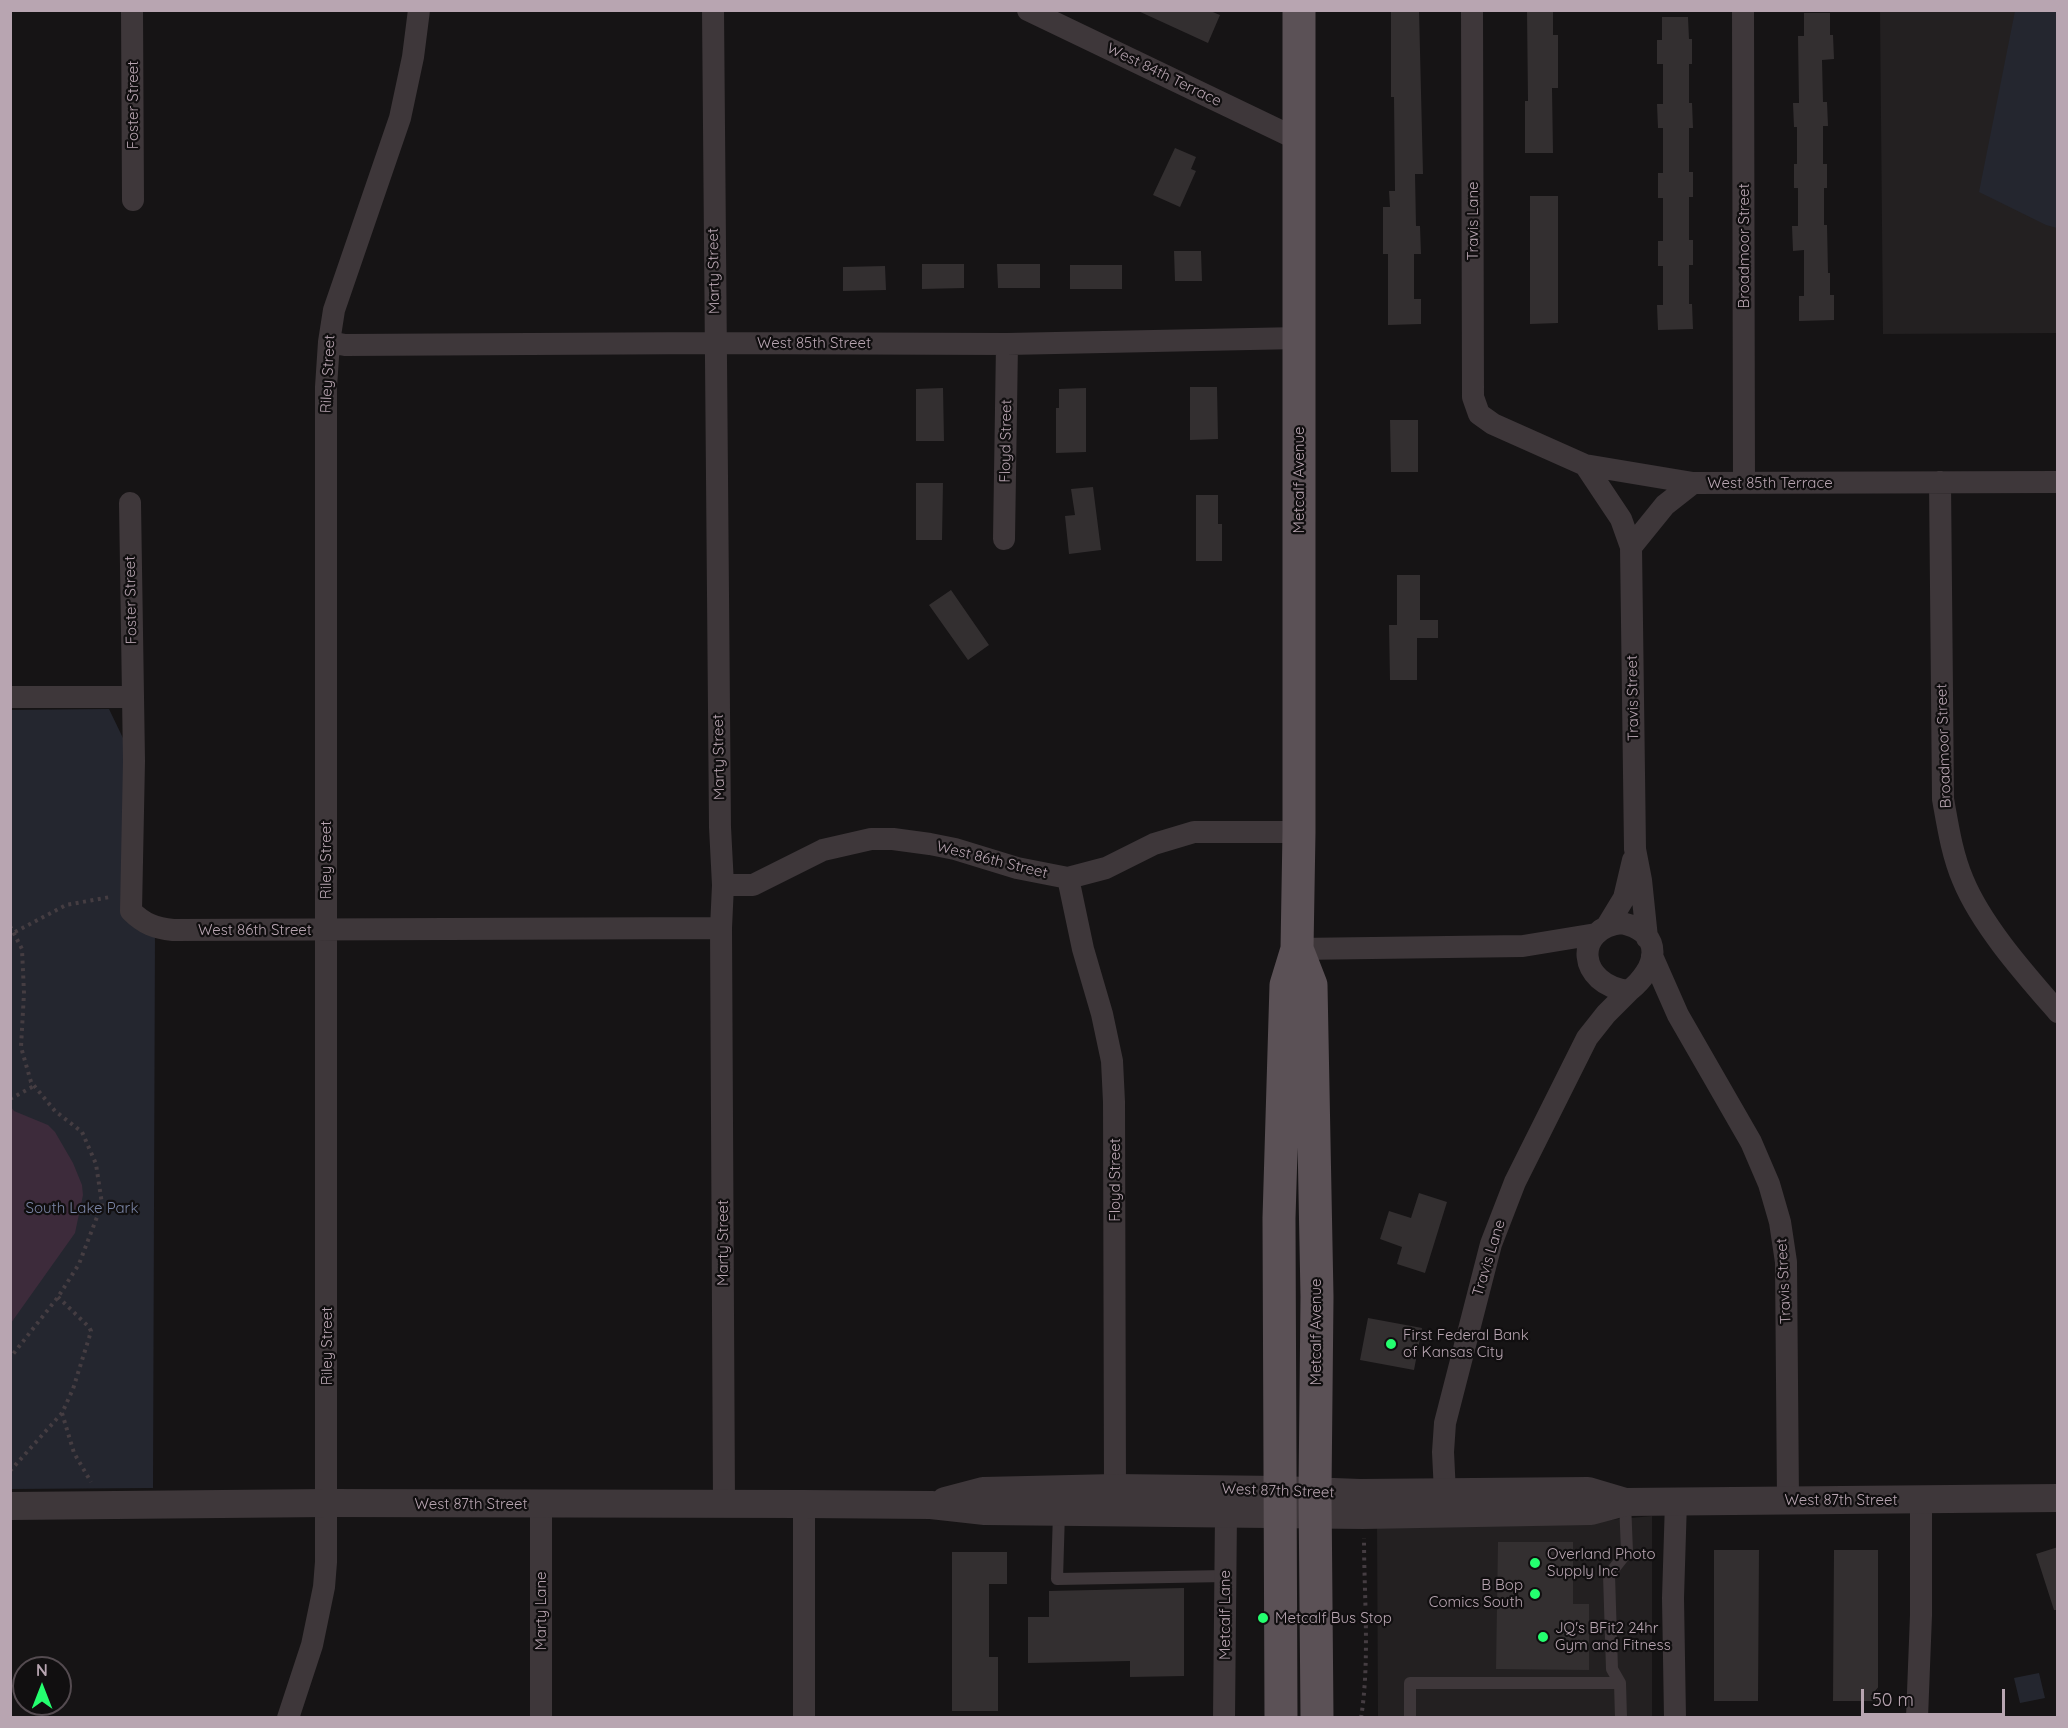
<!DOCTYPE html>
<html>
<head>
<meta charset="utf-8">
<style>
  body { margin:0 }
  #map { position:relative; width:2068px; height:1728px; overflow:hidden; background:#161415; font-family:Quicksand,sans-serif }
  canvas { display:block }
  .frame { position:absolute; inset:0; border:12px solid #b8a5b1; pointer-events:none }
  .north { position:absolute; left:12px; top:1656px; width:60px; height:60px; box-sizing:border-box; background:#110f10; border:2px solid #544b50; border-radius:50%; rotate:0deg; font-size:16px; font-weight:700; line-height:24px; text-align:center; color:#b8a5b1 }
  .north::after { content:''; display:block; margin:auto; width:21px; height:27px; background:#24ff6f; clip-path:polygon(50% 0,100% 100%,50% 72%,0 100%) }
  .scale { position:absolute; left:1861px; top:1689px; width:144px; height:27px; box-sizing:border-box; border:3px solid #b8a5b1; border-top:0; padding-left:8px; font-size:18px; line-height:21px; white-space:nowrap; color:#b8a5b1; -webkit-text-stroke:4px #110f10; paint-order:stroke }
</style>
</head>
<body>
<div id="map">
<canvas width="2068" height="1728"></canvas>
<div class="frame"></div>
<div class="north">N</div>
<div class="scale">50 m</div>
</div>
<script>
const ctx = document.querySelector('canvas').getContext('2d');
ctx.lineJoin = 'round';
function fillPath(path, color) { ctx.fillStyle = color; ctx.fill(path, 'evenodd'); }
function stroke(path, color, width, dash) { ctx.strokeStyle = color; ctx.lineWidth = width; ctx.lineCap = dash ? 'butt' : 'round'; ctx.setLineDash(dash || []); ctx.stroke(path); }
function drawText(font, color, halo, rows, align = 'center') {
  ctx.font = font + ' Quicksand,sans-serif'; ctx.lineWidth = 4.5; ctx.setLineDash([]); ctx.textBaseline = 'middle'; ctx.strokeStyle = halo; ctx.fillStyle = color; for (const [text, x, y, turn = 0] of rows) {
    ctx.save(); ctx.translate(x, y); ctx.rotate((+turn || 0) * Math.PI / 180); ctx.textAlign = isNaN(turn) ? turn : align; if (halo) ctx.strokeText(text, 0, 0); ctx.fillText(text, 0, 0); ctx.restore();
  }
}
const built = new Path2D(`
  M1880,11H2057V333L1883,334Z
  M1652,1516V1717H1378L1377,1520L1588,1522Z`);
const green = new Path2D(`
  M2015,11H2057V228L2046,225L1979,192Z
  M109,709L134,761L131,893L155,928L153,1488L11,1489V710Z
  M2039,1673L2045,1698L2020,1703L2014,1678Z`);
const water = new Path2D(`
  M11,1107L14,1111L48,1125L55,1132L73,1163L82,1185L83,1195L75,1233L11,1323Z`);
const building = new Path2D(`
  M1136,10H1208L1220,15L1208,43Z
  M1391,10H1419L1423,174H1415L1416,226H1420L1421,254H1414V299H1421V324L1388,325V254H1383V207H1390L1389,191H1395L1394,97H1391Z
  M1527,10H1553V35H1558V88H1552L1553,153H1525V101H1528Z
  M1804,13H1830V35H1833L1834,59L1822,60L1823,102H1827L1828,126H1823V164H1827V188H1824V225H1827L1828,273H1830V295H1834V320L1799,321V296H1804V250L1793,251L1792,226H1798V188H1794V164H1797V127H1794L1793,103H1799L1798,36H1804Z
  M1662,17H1688L1689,39H1692V64H1689V103H1692L1693,128H1689V172H1693V197H1689V240H1693V265H1689V304H1692L1693,329L1658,330L1657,305H1663V266H1658V241H1663V198H1658V173H1663V128H1658L1657,104H1663V64H1657V40H1662Z
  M1175,148L1196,157L1191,169L1196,171L1180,207L1153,195Z
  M1530,196H1558V323L1530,324Z
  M1174,251H1201L1202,281H1175Z
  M922,264H964V288L922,289Z
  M997,264H1040V288H998Z
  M1070,265H1122V289H1070Z
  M885,266L886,290L843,291V267Z
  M1190,387H1217L1218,439L1190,440Z
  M943,388L944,441H916V389Z
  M1086,388V452L1056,453V408H1059V389Z
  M1390,420H1418V472H1391Z
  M916,483H943L942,540H916Z
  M1093,487L1101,550L1069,554L1065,516L1075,515L1071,489Z
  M1196,495H1218V524H1222V561H1196Z
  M1397,575H1420V620H1438V638H1417V680H1390L1389,625H1397Z
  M951,590L989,645L968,660L929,605Z
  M1419,1193L1447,1202L1425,1273L1397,1264L1402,1247L1380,1239L1389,1211L1411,1218Z
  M1368,1318L1422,1328L1414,1370L1360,1360Z
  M1498,1542H1573V1604H1589V1670L1496,1669Z
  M2058,1547V1610H2054L2036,1554Z
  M1714,1550H1759L1758,1701H1714Z
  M1834,1550H1878V1701H1833Z
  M952,1552H1007V1584H989V1657H998V1711H952Z
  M1184,1588V1676L1130,1677V1661L1028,1663V1617H1049V1591Z`);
const path = new Path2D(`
  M10,926L22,949L24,993L21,1047L31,1082L55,1111L82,1132L96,1164L102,1204L79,1264L58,1297L10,1358
  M15,932L66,905L110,897
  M10,1099L34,1086
  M62,1413L74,1453L91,1482
  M10,1471L62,1413L73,1389L89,1338L91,1331L89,1327L58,1297
  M1361,1718C1370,1661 1364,1596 1364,1538`);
const service = new Path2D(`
  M1059,1512L1057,1579L1226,1576
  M1410,1718V1683H1620
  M1621,1718L1620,1683L1612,1669L1609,1575L1627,1552L1625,1502`);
const minor = new Path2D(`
  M132,10L133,200
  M713,10L720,827L723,885L721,928L724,1504
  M1028,10L1299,140
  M1472,10L1473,397L1479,414L1493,424L1585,465L1693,483L2058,482
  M1743,10L1744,482
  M329,342L345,345L715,343L1007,344L1299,338
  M1585,465L1621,519L1631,547L1635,849L1641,880L1647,938
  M1940,482L1943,799C1948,827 1952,854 1963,880C1982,926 2025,974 2058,1012
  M130,503L134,761L131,911C144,924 155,928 173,930L721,928
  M1004,539L1007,344
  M1631,547L1665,505L1693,483
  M10,697H132
  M1068,878L1083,949L1102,1014L1112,1061L1114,1102L1115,1488
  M723,885H753L823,850L871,839H893L930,844L955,849L1017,868L1068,878L1106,868L1154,844L1194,832H1299
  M1622,923C1665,933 1658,968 1629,991C1577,985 1573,928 1622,923Z
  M1607,926L1624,898L1633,860
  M1297,949L1523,946L1596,934
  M1652,956L1678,1015L1751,1142L1769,1184L1780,1222L1786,1262L1788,1500
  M1445,1493L1443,1452L1445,1423L1491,1244L1515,1182L1587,1038L1606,1014L1629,991
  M804,1504V1718
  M541,1505V1718
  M288,1718L312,1645L324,1587L326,1562V387L329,342L334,310L400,118L413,57L419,10
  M1224,1718L1226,1513
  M1675,1718L1673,1598L1676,1501
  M1917,1718L1921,1615V1499`);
const tertiary = new Path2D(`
  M945,1501L983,1491L1115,1488L1280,1490L1360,1493L1588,1491L1625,1502
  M10,1506L327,1503L804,1504L931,1505L985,1511L1363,1515L1591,1511L1625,1502L2058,1498`);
const primary = new Path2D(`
  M1297,949L1311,985L1317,1297L1315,1491L1317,1718
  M1281,1718L1279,1218L1286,985L1297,949L1299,832V10`);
const markers = [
  [1391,1344,6,"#24ff6f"],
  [1535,1563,6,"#24ff6f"],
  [1535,1594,6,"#24ff6f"],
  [1263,1618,6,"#24ff6f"],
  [1543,1637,6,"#24ff6f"]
];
const streetNames = [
  ["West 84th Terrace",1164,75,26],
  ["Foster Street",133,105,-90],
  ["Travis Lane",1473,221,-90],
  ["Broadmoor Street",1744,246,-90],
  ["Marty Street",714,271,-91],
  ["West 85th Street",814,343],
  ["Riley Street",328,374,-87],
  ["Floyd Street",1006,441,-89],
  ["Metcalf Avenue",1299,480,-90],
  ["West 85th Terrace",1770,483],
  ["Foster Street",131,600,-91],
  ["Travis Street",1633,698,-91],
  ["Broadmoor Street",1944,746,-92],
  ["Marty Street",719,757,-91],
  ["Riley Street",326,860,-90],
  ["West 86th Street",992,860,14],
  ["West 86th Street",255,930],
  ["Floyd Street",1115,1180,-90],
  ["Marty Street",723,1243,-90],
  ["Travis Lane",1489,1258,-73],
  ["Travis Street",1784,1281,-93],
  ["Metcalf Avenue",1316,1332,-90],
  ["Riley Street",327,1346,-90],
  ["West 87th Street",1278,1491,2],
  ["West 87th Street",1841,1500],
  ["West 87th Street",471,1504],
  ["Marty Lane",541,1611,-90],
  ["Metcalf Lane",1225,1615,-90]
];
const parkNames = [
  ["South Lake Park",82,1208]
];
const poiNames = [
  ["First Federal Bank",1403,1335],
  ["of Kansas City",1403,1352],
  ["Overland Photo",1547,1554],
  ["Supply Inc",1547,1571],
  ["B Bop",1523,1585,"right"],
  ["Comics South",1523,1602,"right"],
  ["Metcalf Bus Stop",1275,1618],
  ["JQ's BFit2 24hr",1555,1628],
  ["Gym and Fitness",1555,1645]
];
fillPath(built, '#232021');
fillPath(green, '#24262f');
fillPath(water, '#3d2b3b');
fillPath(building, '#332f30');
stroke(path, '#453d42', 4, [3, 4.5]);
stroke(service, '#3e373a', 12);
stroke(minor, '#3e373a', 22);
stroke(tertiary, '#3e373a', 28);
stroke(primary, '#5b5156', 33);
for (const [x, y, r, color] of markers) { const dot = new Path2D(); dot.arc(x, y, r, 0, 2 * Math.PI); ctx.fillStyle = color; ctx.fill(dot); stroke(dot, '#110f10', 2); }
drawText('15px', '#b8a5b1', '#110f10', streetNames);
drawText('15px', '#7a85a5', '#110f10', parkNames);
drawText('15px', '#b8a5b1', '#110f10', poiNames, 'left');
</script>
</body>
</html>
